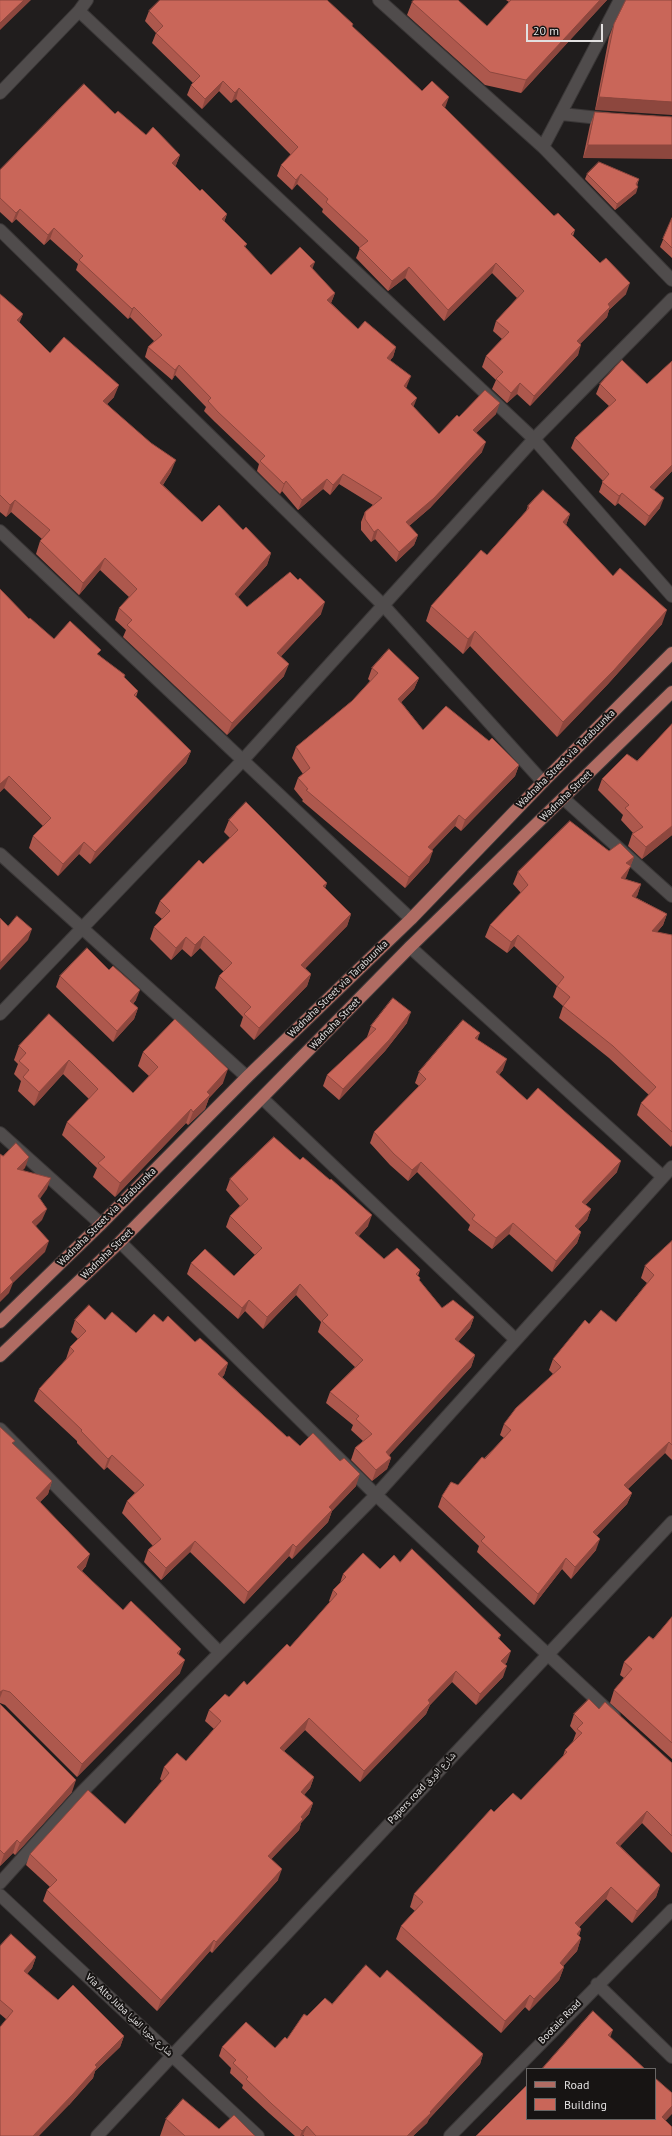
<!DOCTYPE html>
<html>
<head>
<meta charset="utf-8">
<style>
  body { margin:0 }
  #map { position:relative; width:672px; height:2136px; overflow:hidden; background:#201d1d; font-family:"PT Sans",sans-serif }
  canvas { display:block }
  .legend { position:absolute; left:526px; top:2068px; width:130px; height:52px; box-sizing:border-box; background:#171413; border:1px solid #686665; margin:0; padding:5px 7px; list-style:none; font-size:12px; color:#e2e0e0 }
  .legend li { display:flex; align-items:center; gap:8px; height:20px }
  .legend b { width:20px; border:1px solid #686665 }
  .scale { position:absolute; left:526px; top:24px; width:77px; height:18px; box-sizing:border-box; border:2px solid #e2e0e0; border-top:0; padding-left:5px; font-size:12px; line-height:14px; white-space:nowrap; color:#e2e0e0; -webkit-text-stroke:3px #171413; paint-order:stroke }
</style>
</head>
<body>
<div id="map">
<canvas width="672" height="2136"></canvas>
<ul class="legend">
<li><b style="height:5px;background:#b06c63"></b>Road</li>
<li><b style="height:11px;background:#c96659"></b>Building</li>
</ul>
<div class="scale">20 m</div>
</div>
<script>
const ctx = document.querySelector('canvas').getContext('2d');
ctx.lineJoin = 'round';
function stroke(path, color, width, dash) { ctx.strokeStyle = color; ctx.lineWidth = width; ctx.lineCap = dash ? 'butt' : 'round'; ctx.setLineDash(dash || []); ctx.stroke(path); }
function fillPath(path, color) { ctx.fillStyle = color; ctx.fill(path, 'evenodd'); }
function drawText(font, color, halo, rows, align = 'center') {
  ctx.font = font + ' "PT Sans","Noto Naskh Arabic",sans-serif'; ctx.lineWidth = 4; ctx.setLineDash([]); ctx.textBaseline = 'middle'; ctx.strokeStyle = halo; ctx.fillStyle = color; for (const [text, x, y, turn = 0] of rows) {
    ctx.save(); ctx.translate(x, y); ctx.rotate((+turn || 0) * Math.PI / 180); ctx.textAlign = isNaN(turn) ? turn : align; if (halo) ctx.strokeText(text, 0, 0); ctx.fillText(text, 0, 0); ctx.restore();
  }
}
const minor = new Path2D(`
  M379,0L543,147L672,280
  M79,11L534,439L672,596
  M0,93L79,11L87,0
  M562,114L608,119
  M543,147L620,0
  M0,230L384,606L543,782
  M0,531L411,919
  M564,799L672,896
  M0,854L247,1077
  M410,947L663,1177
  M0,1014L242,761L534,439L672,299
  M263,1099L515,1339
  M0,1133L101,1224
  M120,1242L376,1495L614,1716
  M0,1429L219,1652
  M0,1883L82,1792L376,1495L672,1167
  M0,1895L258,2136
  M597,1984L672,2057
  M97,2136L672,1522
  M450,2136L672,1910`);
const major = new Path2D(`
  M0,1322L101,1224L247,1077L411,919L543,782L672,653
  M0,1356L120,1242L410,947L672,692`);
const wall = new Path2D(`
  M506,0H607L521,93L485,85L407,15L412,2L487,26L509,2Z
  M672,0L595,110L609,37L614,24Z
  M149,11L352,27L422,91L445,108L554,216L575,230L573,236L626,294L609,310L607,317L580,344L578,355L530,406L517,394L507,403L492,389L496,380L482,367L486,356L502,339L493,331L496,321L517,298L492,273L444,321L405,278L388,291L356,258L360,248L322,212L323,209L297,184L292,190L277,176L281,165L291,155L236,99L231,103L219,91L202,109L187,95L191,85L193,83L152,43L156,33L145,21Z
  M595,112L672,117L583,158L590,125Z
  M115,114L146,135L180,155L176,165L175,166L200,191L227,214L224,222L247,244L245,247L271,275L312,269L335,293L331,303L358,329L396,347L393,357L390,360L407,386L406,388L413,407L439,434L459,417L496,414L476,433L482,452L430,508L409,526L418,535L414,545L396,562L375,539L371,542L361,530V522L365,512L373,505L339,484L330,495L323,489L298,510L282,491L280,494L257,471L259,464L215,422L204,411L206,407L175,375L172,380L145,357L148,347L154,341L130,317L128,319L76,270L78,264L50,239L44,245L16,219L12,223L0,212V170Z
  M587,174L639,179L637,186L636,193L615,210L585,179Z
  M672,218V258L660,247Z
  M0,294L23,314L19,322L50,353L114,397L107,404L171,472L163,485L202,522L243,530L271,553L267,565L238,597L247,607L321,614L281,656L284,676L227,735L123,637L126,630L115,620L119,608L129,597L100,570L79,595L36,554L40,541L42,539L11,512L6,517L0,512Z
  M672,361V471L654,490L660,508L645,526L618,503L615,506L599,492L603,481L571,448L575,438L609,406L596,394L600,384H647Z
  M528,506L570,514L566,525L613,576L662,624L608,684L557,737L470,646L463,654L426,621L431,606L487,555L526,511Z
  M0,589L29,619L54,639L99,655L124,678L138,691L136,697L191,751L186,763L90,864L79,854L58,876L29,848L33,836L43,826L4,788L0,792Z
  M372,668L419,678L414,689L401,702L423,730L489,741L519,765L515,776L461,831L455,826L432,850L429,862L405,888L302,801L303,800L294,789L298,778L303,774L292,758L296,747L352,701L370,681L368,679Z
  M672,724V835L642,859L628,846L632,834L633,833L621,820L623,815L598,790L602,779L637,761Z
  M229,820L327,883L325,888L351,914L347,926L305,968L311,974L307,986L254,1040L240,1026L243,1017L215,988L219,976L224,972L200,948L191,957L182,949L171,960L150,939L154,927L162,919L155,913L160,901L203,864L230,838L224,832Z
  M609,851L634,857L625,879L641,884L637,896L635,897L667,914L663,925L657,932L672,935V1145L671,1147L637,1115L641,1103L649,1095L609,1058L559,1018L563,1006L553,997L557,986L514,946L507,953L485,937L490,925L521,893L513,884L518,872Z
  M60,976L136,1000L133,1004L138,1008L134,1019L113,1042L56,987Z
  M49,1014L133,1093L149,1076L138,1066L143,1052L223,1083L209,1098L205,1109L188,1125L186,1123L115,1197L93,1177L97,1168L62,1135L67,1122L89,1099L63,1074L34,1106L18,1091L21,1081L14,1074L18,1064L14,1060L19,1046Z
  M407,1023L385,1051L339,1100L323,1086L327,1075L368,1037H367L371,1026Z
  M477,1040L503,1070L499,1075L527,1100L617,1172L585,1205L591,1209L587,1220L578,1229L581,1232L577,1243L552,1272L509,1234L492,1249L468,1230L470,1225L417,1172L408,1181L390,1165L370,1143L374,1132L419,1086L415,1083L419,1072Z
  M230,1179L368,1226L358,1236L384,1259L420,1270L418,1276L420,1278L419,1280L442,1308L474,1317L470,1328L458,1342L475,1355L471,1367L389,1455L391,1458L387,1469L372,1481L351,1460L355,1448L363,1441L351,1430L353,1425L326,1403L330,1392L355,1367L318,1332L321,1322L296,1295L263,1329L245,1311L238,1319L187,1274L191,1263L234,1276L255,1255L226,1227L230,1216L240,1206L226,1190Z
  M672,1241V1460L665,1453L628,1489L632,1493L627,1504L596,1536V1550L571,1579L562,1569L534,1605L477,1552L479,1546L438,1507L442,1496L458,1485L504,1438L500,1435L504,1424L553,1374L549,1370L553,1359L589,1324L616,1322L647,1283L641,1278L645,1266Z
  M75,1320H105L136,1333L163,1322L228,1363L224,1375L222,1377L287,1437L356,1486L332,1511L328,1522L292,1559L289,1556L244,1604L190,1552L161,1580L144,1562L148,1550L153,1546L122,1513L127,1501L135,1493L107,1467L104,1470L77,1443V1441L34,1401L39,1389L66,1359L70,1347L78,1339L71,1332Z
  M0,1427L13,1444L52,1481L48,1494L40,1502L86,1566L82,1571L123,1610L181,1649L179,1654L180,1673L77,1777L5,1705L0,1703Z
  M400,1562L501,1635L499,1639L507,1662L505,1664L503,1677L476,1705L452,1682L430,1705L426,1714L360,1782L305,1730L284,1751L314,1777L310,1788L304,1795L313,1803L309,1814L301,1823L299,1830L271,1859L278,1880L212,1953L210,1951L157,2011L43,1901L47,1890L50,1887L26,1865L30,1854L125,1824L162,1781L160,1779L164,1767L186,1761L214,1729L205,1721L209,1710L247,1685L290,1647L330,1602L329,1601L333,1590L340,1583L343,1574L380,1569Z
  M672,1617V1759L610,1703L614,1690L624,1678L620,1675L624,1662L653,1639Z
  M0,1704L72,1792L15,1855L13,1853L0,1866Z
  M599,1709L672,1763V1853L642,1823L620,1846L660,1885L656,1897L632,1923L606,1899L579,1927L581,1929L579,1936L581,1938L577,1951L563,1966L564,1967L559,1980L529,2011L525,2007L501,2033L396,1939L401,1926L415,1911L410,1907L414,1894L494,1812L521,1800L563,1756L565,1750L573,1741L576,1733L570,1726L574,1714Z
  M0,1946L36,1957L32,1968L27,1974L58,2000L124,2036L120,2047L95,2071L93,2078L69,2105L6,2019L0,2014Z
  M380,1978L483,2054L480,2064L429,2119L427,2123L413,2136H304L303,2135L302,2136H295L269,2113L242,2088L243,2085L230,2073L231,2068L219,2056L222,2047L275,2048L287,2039L307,2016L332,2004Z
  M166,2119L219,2129L255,2136H160Z`);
const shadedWall = new Path2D(`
  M24,0H31L0,30V23Z
  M600,0H607L521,93L526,80Z
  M223,81L219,91L202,109L205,99Z
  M239,88L236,99L231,103L235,93Z
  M449,97L445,108L438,116L442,105Z
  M599,97L672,102V115L595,110Z
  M588,145H672V159L583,158Z
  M180,155L176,165L168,173L172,163Z
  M301,174L297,184L292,190L296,180Z
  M638,187L636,193L615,210L617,204Z
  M20,209L16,219L12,223L16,213Z
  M227,214L223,224L222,219Z
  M54,228L50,239L44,245L48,235Z
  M315,262L311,272L310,266Z
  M496,263L492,273L444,321L448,310Z
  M409,267L405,278L388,291L392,281Z
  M630,283L626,294L609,310L607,317L573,351L577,341L608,304Z
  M335,293L331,303L323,310L327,300Z
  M134,307L130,317L128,319L132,309Z
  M23,314L18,326L17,320Z
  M581,345L578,355L530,406L534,396Z
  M396,347L393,357L384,368L387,358Z
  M179,365L175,375L172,380L175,370Z
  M411,376L407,386L400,396L404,386Z
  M520,383L517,394L507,403L511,393Z
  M119,385L114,397L98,413L103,401Z
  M417,398L413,408L411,404Z
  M500,403L496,414L469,440L473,430Z
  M486,442L482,452L430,508L402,532L406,522Z
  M176,460L171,472L156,495L160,483Z
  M672,465V471L647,497L650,487Z
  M343,474L339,484L330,495L333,485Z
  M327,479L323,489L298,510L302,500Z
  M286,481L282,491L280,494L284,484Z
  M622,493L618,503L615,506L619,496Z
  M664,498L660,508L645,526L649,516Z
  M15,500L11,512L6,517L10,505Z
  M570,514L565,528L563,522Z
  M378,529L375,539L371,542L374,532Z
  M418,535L414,545L396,562L399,552Z
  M271,553L267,565L230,606L235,594Z
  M105,558L100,570L79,595L83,583Z
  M325,602L321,614L273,665L277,653Z
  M667,610L662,624L608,684L557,737L563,722Z
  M475,631L470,646L463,654L468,639Z
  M289,664L284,676L227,735L232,723Z
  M419,678L414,689L394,710L398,699Z
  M191,751L186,763L90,864L95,852Z
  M519,765L515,776L461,831L465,820Z
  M9,776L4,788L0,792V784Z
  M459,815L455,826L424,858L428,847Z
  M672,826V835L642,859L646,847Z
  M84,842L79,854L58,876L63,864Z
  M433,851L429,862L405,888L409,877Z
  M634,857L626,878L617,890L626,863Z
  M327,883L322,895L323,886Z
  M641,884L637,896L628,907L632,896Z
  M351,914L347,926L297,977L301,965Z
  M667,914L663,925L648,943L652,931Z
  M32,929L28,940L0,970V963Z
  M518,935L514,946L507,953L511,942Z
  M204,936L200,948L191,957L195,945Z
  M186,937L182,949L171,960L176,948Z
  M311,974L307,986L254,1040L259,1028Z
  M140,990L136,1000L126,1012L130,1001Z
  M138,1008L134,1019L113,1042L117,1031Z
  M411,1012L407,1023L385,1051L339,1100L343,1089Z
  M480,1033L476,1044L475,1038Z
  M507,1059L503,1070L492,1083L496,1072Z
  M69,1060L63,1074L34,1106L39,1092Z
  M228,1069L223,1083L209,1098L205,1109L188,1125L193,1112L207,1092Z
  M191,1109L186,1123L115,1197L120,1183Z
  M29,1157L25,1168L13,1180L17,1169Z
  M621,1161L617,1172L578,1213L582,1202Z
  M421,1162L417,1172L408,1181L412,1170Z
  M51,1178L47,1189L34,1207L38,1196Z
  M47,1209L42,1220L28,1234L32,1222Z
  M591,1209L587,1220L571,1237L575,1226Z
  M372,1215L368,1226L351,1245L355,1233Z
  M513,1223L509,1234L492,1249L496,1238Z
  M581,1232L577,1243L552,1272L556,1261Z
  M49,1241L45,1252L13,1283L9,1293L0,1302V1295L10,1278Z
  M300,1284L296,1295L263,1329L267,1317Z
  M249,1300L245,1311L238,1319L242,1308Z
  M474,1317L470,1328L451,1350L455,1339Z
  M475,1355L471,1367L382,1463L386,1452Z
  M228,1363L224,1375L214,1385L218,1374Z
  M669,1442L665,1453L620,1496L624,1485Z
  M112,1455L107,1467L104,1470L108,1459Z
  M391,1458L387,1469L372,1481L376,1470Z
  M360,1474L356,1486L332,1511L328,1522L292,1559L296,1547L329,1507Z
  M52,1481L48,1494L32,1510L36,1498Z
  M632,1493L627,1504L589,1544L593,1532Z
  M600,1539L596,1550L571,1579L575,1567Z
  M195,1541L190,1552L161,1580L166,1568Z
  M293,1544L289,1556L244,1604L248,1592Z
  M90,1554L86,1566L73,1579L77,1567Z
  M566,1558L562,1569L534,1605L538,1594Z
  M511,1651L507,1662L497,1672L501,1661Z
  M185,1660L180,1673L77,1777L82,1764Z
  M507,1666L503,1677L476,1705L480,1694Z
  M456,1671L452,1682L430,1705L426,1714L360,1782L364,1771L428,1700Z
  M3,1690L0,1698V1692Z
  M309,1718L305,1730L276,1759L280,1748Z
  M314,1777L310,1788L297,1803L301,1792Z
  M76,1780L72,1792L15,1855L20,1843Z
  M313,1803L309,1814L301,1823L299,1830L264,1867L268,1856Z
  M647,1811L642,1823L611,1855L616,1843Z
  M17,1840L13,1853L0,1866L4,1854Z
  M282,1869L278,1880L212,1953L216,1942Z
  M660,1885L656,1897L632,1923L637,1911Z
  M611,1887L606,1899L571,1936L575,1923Z
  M581,1929L577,1941V1934Z
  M581,1938L577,1951L555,1975L560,1963Z
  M214,1940L210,1951L157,2011L161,2000Z
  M36,1957L32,1968L20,1982L24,1971Z
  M564,1967L559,1980L529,2011L534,1999Z
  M530,1995L525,2007L501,2033L505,2021Z
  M613,2030L608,2043V2035Z
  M124,2036L120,2047L95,2071L93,2078L69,2105L39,2136H33L95,2065Z
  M483,2054L480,2064L429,2119L427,2123L413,2136H407L430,2112Z
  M672,2106V2114L657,2130L662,2117Z
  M307,2126L303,2135L302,2136H300L302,2131Z`);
const building = new Path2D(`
  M0,0H24L0,23Z
  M160,0H327L353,24L352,26L422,91L432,81L449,97L442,105L554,216L558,213L575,230L571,234L600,263L606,258L630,283L608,304L610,307L577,341L581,345L534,396L520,383L511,393L496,379L503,372L486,356L509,332L496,321L524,291L496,263L448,310L409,267L392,281L359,248L368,241L326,202L328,199L301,174L296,180L281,165L298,147L239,88L235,93L223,81L205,99L191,85L200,76L156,33L163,26L149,11Z
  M414,0H458L487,26L511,0H600L526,80L490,72L412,2Z
  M626,0H672V102L599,97L614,24Z
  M84,84L115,114L118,111L146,135L153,127L180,155L172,163L200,191L202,189L227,214L222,219L247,244L244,246L271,275L300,247L315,262L310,266L335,293L327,300L358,329L365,321L396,347L387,358L411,376L404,386L417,398L411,404L439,434L457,415L459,417L485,390L500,403L473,430L486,442L434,498L406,522L418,535L399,552L378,529L374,532L365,519V512L382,498L343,474L333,485L327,479L302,500L286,481L284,484L260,461L265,456L218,412L208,401L211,398L179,365L175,370L148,347L162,335L134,307L132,309L79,260L83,256L54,228L48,235L20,209L16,213L0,198V170Z
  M595,112L672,117V145H588Z
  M599,162L639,179L636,184L638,187L617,204L587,174Z
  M672,218V248L663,239Z
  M0,294L23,314L17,320L50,353L64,337L119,385L103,401L151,443L176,460L160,483L202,522L219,505L243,530L246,527L271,553L235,594L247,607L290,572L298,580L300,578L325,602L277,653L289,664L232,723L127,625L132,620L119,608L137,589L105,558L83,583L40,541L50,530L15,500L10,505L0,495Z
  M622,360L647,384L672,361V465L650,487L664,498L649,516L622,493L619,496L602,482L609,474L575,438L616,400L600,384Z
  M543,490L570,514L563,522L613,576L620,568L667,610L614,670L563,722L475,631L468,639L431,606L481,550L487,555L529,508L528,506Z
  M0,589L29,619L30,618L54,639L70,621L101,650L97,654L125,675L124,677L138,691L134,695L191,751L95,852L84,842L63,864L33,836L51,818L9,776L0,784Z
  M389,649L419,678L398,699L423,730L446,706L489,741L492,738L519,765L465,820L459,815L428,847L433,851L409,877L306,790L308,789L298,778L310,768L296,747L352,701L378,673L372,668Z
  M672,724V826L646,847L632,834L643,827L625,808L629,805L602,779L627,754L637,761Z
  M246,802L327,883L323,886L351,914L301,965L311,974L259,1028L244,1014L251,1007L219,976L232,963L204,936L195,945L186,937L176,948L154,927L170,911L160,901L199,860L203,864L238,830L229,820Z
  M570,821L609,851L620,843L634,857L626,863L631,866L621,878L641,884L632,896L667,914L652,931L672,935V1132L641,1103L656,1087L613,1046L563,1006L570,997L557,986L564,977L518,935L511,942L490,925L528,885L518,872Z
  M17,916L32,929L0,963V918L8,926Z
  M87,948L109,970L113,966L140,990L130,1001L138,1008L117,1031L60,976Z
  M393,998L411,1012L389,1040L343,1089L327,1075L376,1029L371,1026Z
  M49,1014L133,1093L158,1067L143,1052L175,1019L228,1069L207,1092L210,1095L193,1112L191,1109L120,1183L98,1163L105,1157L67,1122L98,1089L69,1060L39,1092L23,1077L29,1070L19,1061L26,1053L19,1046Z
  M463,1020L480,1033L475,1038L507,1059L496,1072L527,1100L538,1088L621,1161L582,1202L591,1209L575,1226L581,1232L556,1261L513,1223L496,1238L472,1219L475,1215L421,1162L412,1170L394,1154L374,1132L426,1079L419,1072Z
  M274,1137L300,1160L303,1157L330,1180L331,1179L372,1215L355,1233L384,1259L397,1248L420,1270L416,1274L420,1278L419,1280L442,1308L453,1300L474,1317L455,1339L475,1355L386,1452L391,1458L376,1470L355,1448L372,1434L356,1419L359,1416L330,1392L363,1360L322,1321L328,1315L300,1284L267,1317L249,1300L242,1308L191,1263L205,1249L234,1276L262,1248L230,1216L248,1199L230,1179Z
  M16,1143L29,1157L17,1169L51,1178L38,1196L47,1209L32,1222L49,1241L10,1278L13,1282L0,1295V1154L3,1156Z
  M672,1241V1445L669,1442L624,1485L632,1493L593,1532L600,1539L575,1567L566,1558L538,1594L481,1541L485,1537L442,1496L451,1482L458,1485L482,1457L485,1459L511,1430L504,1424L516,1408L561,1367L553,1359L585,1320L589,1324L601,1310L616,1322L654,1275L645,1266Z
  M89,1305L105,1320L112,1312L136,1333L154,1314L163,1322L168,1316L195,1342L200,1338L228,1363L218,1374L287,1437L289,1436L300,1446L313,1433L340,1461L344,1458L360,1474L329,1507L332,1510L296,1547L293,1544L248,1592L195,1541L166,1568L148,1550L161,1539L127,1501L144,1485L112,1455L108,1459L81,1431L82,1430L39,1389L74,1351L70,1347L86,1331L75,1320Z
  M0,1427L15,1441L12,1443L52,1481L36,1498L90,1554L77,1567L123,1610L131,1601L181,1649L177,1653L185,1660L82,1764L10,1692L3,1690L0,1692Z
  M412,1549L501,1635L498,1638L511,1651L501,1661L507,1666L480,1694L456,1671L428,1700L430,1703L364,1771L309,1718L280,1748L314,1777L301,1792L313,1803L301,1817L303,1819L268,1856L282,1869L216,1942L214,1940L161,2000L47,1890L57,1880L30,1854L88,1790L125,1824L169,1773L164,1767L177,1753L186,1761L221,1721L209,1710L225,1694L229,1697L244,1681L247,1685L287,1644L290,1647L337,1594L333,1590L346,1577L343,1574L363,1553L380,1569L394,1555L400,1562Z
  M672,1617V1743L614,1690L632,1669L624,1662L649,1636L653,1639Z
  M589,1699L599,1709L605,1702L672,1763V1836L647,1811L616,1843L660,1885L637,1911L611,1887L575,1923L581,1929L577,1934L581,1938L560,1963L564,1967L534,1999L530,1995L505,2021L401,1926L423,1902L414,1894L491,1809L494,1812L513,1793L521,1800L567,1752L565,1750L582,1733L577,1729L583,1723L574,1714Z
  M0,1704L76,1780L20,1843L17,1840L4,1854L0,1850Z
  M11,1934L36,1957L24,1971L58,2000L73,1985L124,2036L95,2065L97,2067L73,2094L33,2136H0V2027L13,2011L0,2000V1946Z
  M366,1965L380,1978L387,1970L483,2054L430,2112L431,2113L407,2136H316L307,2126L302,2131L272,2104L246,2079L248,2077L233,2063L236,2060L222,2047L246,2022L275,2048L285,2037L287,2039L304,2014L307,2016L325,1998L332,2004Z
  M593,2011L613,2030L608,2035L645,2069H542Z
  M655,2078L672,2093V2106L662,2117L672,2127V2136H476L527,2085V2119H655Z
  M183,2099L219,2129L234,2115L255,2136H185L166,2119Z`);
const streetNames = [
  ["Wadnaha Street via Tarabuunka",566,759,-45],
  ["Wadnaha Street",566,796,-44],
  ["Wadnaha Street via Tarabuunka",338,989,-44],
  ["Wadnaha Street",335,1024,-46],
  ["Wadnaha Street via Tarabuunka",107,1217,-45],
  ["Wadnaha Street",107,1254,-44],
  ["Papers road شارع الورق",422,1788,-47],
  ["Via Alto Juba شارع جوبا العليا",129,2015,43],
  ["Bootale Road",560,2022,-46]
];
stroke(minor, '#3a3737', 14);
stroke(major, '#3a3737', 14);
stroke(minor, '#504c4c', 12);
stroke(major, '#b06c63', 12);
fillPath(wall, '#ad584d');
fillPath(shadedWall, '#8d473e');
fillPath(building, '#c96659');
stroke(building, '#8d473e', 1);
drawText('10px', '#e2e0e0', '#171413', streetNames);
</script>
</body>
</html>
